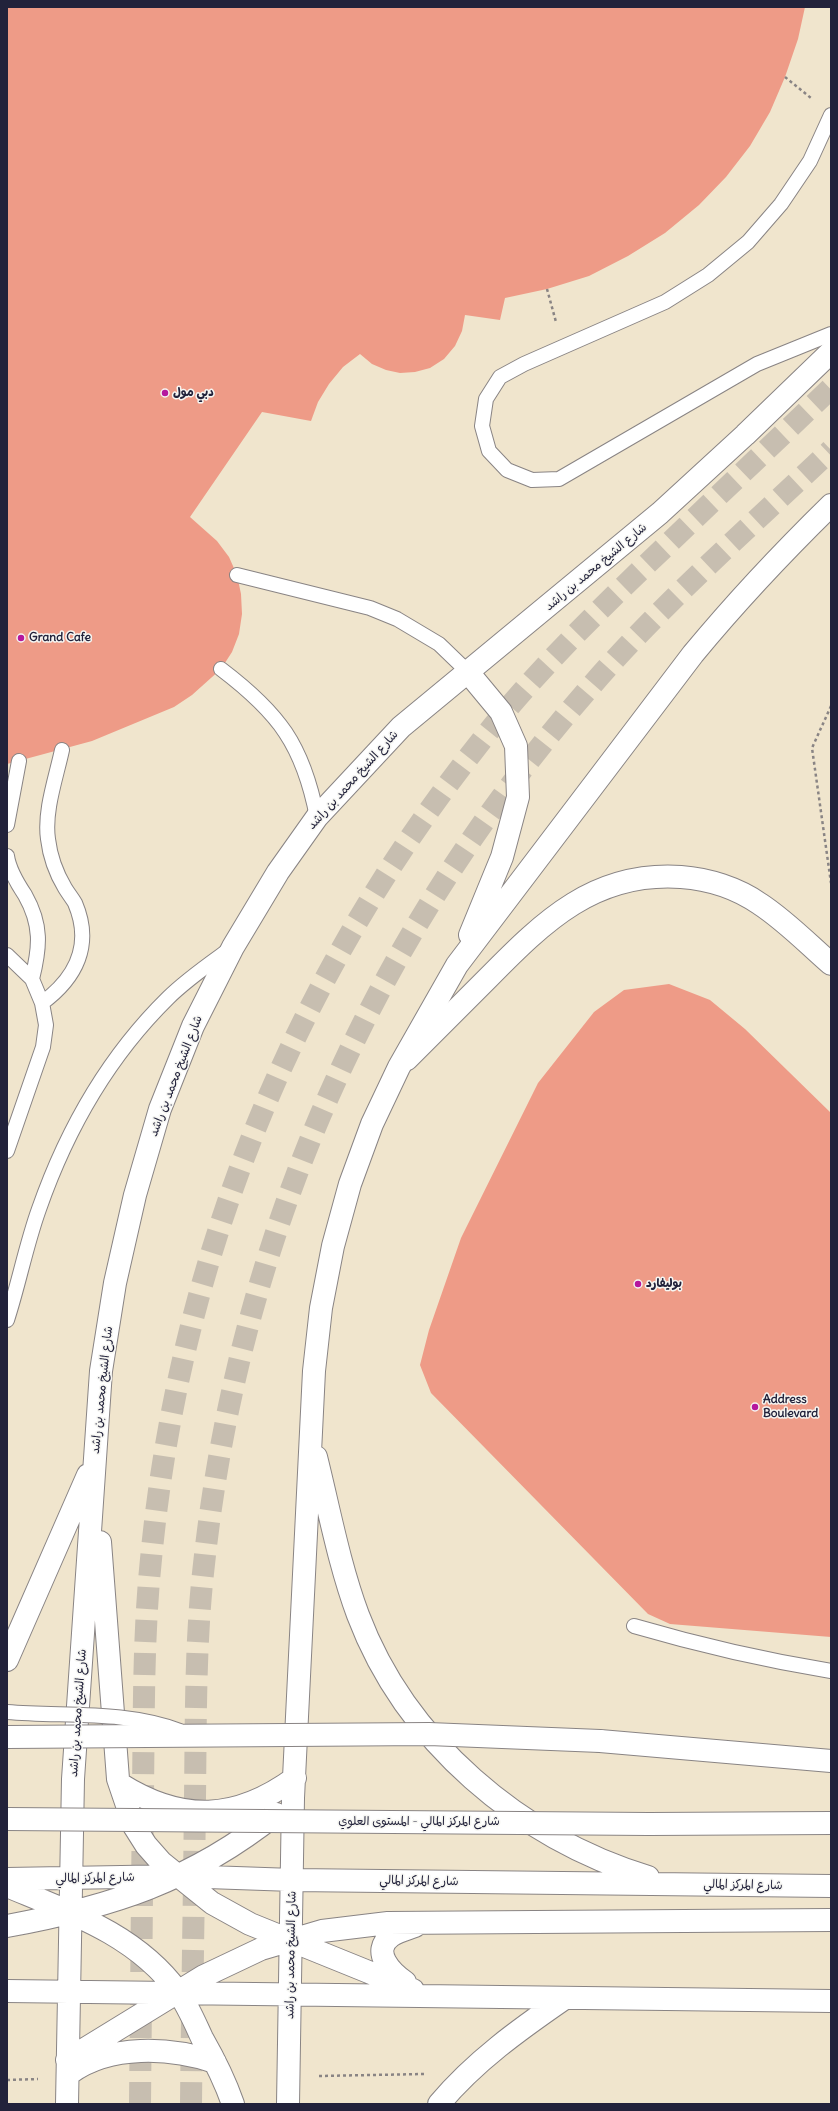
<!DOCTYPE html>
<html>
<head>
<meta charset="utf-8">
<style>
  body { margin:0 }
  #map { position:relative; width:838px; height:2111px; overflow:hidden; background:#f0e5cd; font-family:Delius,sans-serif }
  canvas { display:block }
  .frame { position:absolute; inset:0; border:8px solid #22223b; pointer-events:none }
</style>
</head>
<body>
<div id="map">
<canvas width="838" height="2111"></canvas>
<div class="frame"></div>
</div>
<script>
const ctx = document.querySelector('canvas').getContext('2d');
ctx.lineJoin = 'round';
function fillPath(path, color) { ctx.fillStyle = color; ctx.fill(path, 'evenodd'); }
function stroke(path, color, width, dash) { ctx.strokeStyle = color; ctx.lineWidth = width; ctx.lineCap = dash ? 'butt' : 'round'; ctx.setLineDash(dash || []); ctx.stroke(path); }
function drawText(font, color, halo, rows, align = 'center') {
  ctx.font = font + ' Delius,"Playpen Sans Arabic",sans-serif'; ctx.lineWidth = 3; ctx.setLineDash([]); ctx.textBaseline = 'middle'; ctx.strokeStyle = halo; ctx.fillStyle = color; for (const [text, x, y, turn = 0] of rows) {
    ctx.save(); ctx.translate(x, y); ctx.rotate((+turn || 0) * Math.PI / 180); ctx.textAlign = isNaN(turn) ? turn : align; if (halo) ctx.strokeText(text, 0, 0); ctx.fillText(text, 0, 0); ctx.restore();
  }
}
const building = new Path2D(`
  M7,7H805L798,39L785,77L770,112L750,146L726,177L699,205L665,233L628,256L589,276L547,289L505,298L500,320L465,315L462,331L455,346L444,359L430,368L415,372L400,373L386,370L372,364L360,354L343,367L329,384L318,402L311,421L262,412L190,517L217,541L229,557L237,575L241,594L242,614L239,634L232,652L221,669L192,695L174,707L92,741L7,764Z
  M669,984L710,1000L745,1029L831,1113V1637L670,1624L648,1614L431,1393L420,1365L429,1330L461,1238L538,1083L594,1012L624,990Z`);
const secondaryTunnel = new Path2D(`
  M140,2104C141,2000 142,1896 143,1792C144,1715 143,1637 151,1559C180,1251 299,965 494,725C547,660 608,601 669,543C723,491 777,440 831,388
  M191,2104C192,2002 194,1899 195,1797C196,1719 195,1642 204,1564C239,1237 374,932 592,685C665,601 750,527 831,450`);
const path = new Path2D(`
  M785,77L811,98
  M547,289L556,322
  M831,706L812,748L831,883
  M319,2076L424,2074
  M7,2080L38,2079`);
const lane = new Path2D(`
  M831,115L810,161L781,204L748,242L708,275L665,302L524,364L500,377L486,399L482,426L489,451L507,470L532,480L559,479L757,364L831,334
  M237,575L370,608L397,619L439,644L467,671
  M221,669C279,713 303,745 317,817
  M7,825L19,761
  M7,856C9,870 17,883 25,895C42,925 40,947 32,979
  M7,955L32,979L42,1003L46,1025L43,1047L7,1151
  M42,1003C76,978 93,945 75,903C72,898 68,893 65,888C56,873 50,856 48,839C44,811 56,778 62,750
  M7,1320C19,1283 26,1245 39,1209C67,1129 108,1057 168,998C186,980 208,965 230,949
  M634,1626C699,1645 764,1660 831,1671`);
const street = new Path2D(`
  M407,1059C434,1032 461,1005 488,978C544,921 595,871 681,877C708,879 737,888 760,904C786,921 808,944 831,964`);
const primary = new Path2D(`
  M467,671L501,712L516,746L518,797L502,857L470,935
  M316,1457C329,1509 339,1564 358,1615C406,1742 520,1838 648,1877
  M100,1542L118,1779L134,1826L146,1845L161,1862L212,1903L250,1924L413,1990
  M7,1660L88,1475
  M120,1784C182,1823 236,1821 295,1778
  M7,1879L179,1876L293,1880L831,1886
  M7,1886C69,1912 137,1935 178,1992C188,2006 195,2023 202,2038C214,2059 225,2081 233,2104
  M7,1926C111,1907 192,1881 276,1814
  M405,1982C392,1973 370,1952 391,1936C398,1931 407,1929 415,1926
  M7,1991L831,2001
  M67,2060L204,1976L261,1949L322,1931L388,1923L831,1920
  M70,2073C110,2044 170,2047 215,2062
  M67,2104L73,1779L101,1371L115,1283L135,1195L160,1109L193,1026L233,947L278,872L317,817L401,727L660,513L745,435L831,352
  M288,2104L293,1798L314,1371L321,1308L333,1246L350,1184L372,1124L399,1067L457,965L693,654C736,602 782,553 831,505
  M439,2104C475,2061 520,2029 565,1998`);
const highway = new Path2D(`
  M600,1741L831,1761`);
const laneBridge = new Path2D(`
  M7,1712C65,1717 124,1710 180,1731`);
const highwayBridge = new Path2D(`
  M7,1737L429,1734L600,1741
  M7,1819L649,1824L831,1823`);
const markers = [
  [165,393,4,"#b5179e"],
  [21,638,4,"#b5179e"],
  [638,1284,4,"#b5179e"],
  [755,1407,4,"#b5179e"]
];
const poiNames = [
  ["دبي مول",173,393],
  ["Grand Cafe",29,638],
  ["بوليفارد",646,1284],
  ["Address",763,1400],
  ["Boulevard",763,1414]
];
const streetNames = [
  ["شارع الشيخ محمد بن راشد",596,567,-40],
  ["شارع الشيخ محمد بن راشد",353,780,-48],
  ["شارع الشيخ محمد بن راشد",176,1076,-69],
  ["شارع الشيخ محمد بن راشد",102,1390,-84],
  ["شارع الشيخ محمد بن راشد",78,1713,-86],
  ["شارع المركز المالي - المستوى العلوي",419,1822],
  ["شارع المركز المالي",95,1878,-1],
  ["شارع المركز المالي",419,1881,1],
  ["شارع المركز المالي",743,1885,1],
  ["شارع الشيخ محمد بن راشد",291,1955,-89]
];
fillPath(building, '#ee9b87');
stroke(secondaryTunnel, '#c7beb0', 22, [22, 11]);
stroke(lane, '#898484', 16);
stroke(street, '#898484', 24);
stroke(primary, '#898484', 24);
stroke(highway, '#898484', 24);
stroke(path, '#898484', 2.5, [3, 3]);
stroke(lane, '#fff', 14);
stroke(street, '#fff', 22);
stroke(primary, '#fff', 22);
stroke(highway, '#fff', 22);
stroke(laneBridge, '#898484', 16, []);
stroke(highwayBridge, '#898484', 24, []);
stroke(laneBridge, '#fff', 14);
stroke(highwayBridge, '#fff', 22);
for (const [x, y, r, color] of markers) { const dot = new Path2D(); dot.arc(x, y, r, 0, 2 * Math.PI); ctx.fillStyle = color; ctx.fill(dot); stroke(dot, '#f6f6f2', 1.5); }
drawText('bold 12px', '#22223b', '#f6f6f2', poiNames, 'left');
drawText('12px', '#22223b', '#f6f6f2', streetNames);
</script>
</body>
</html>
